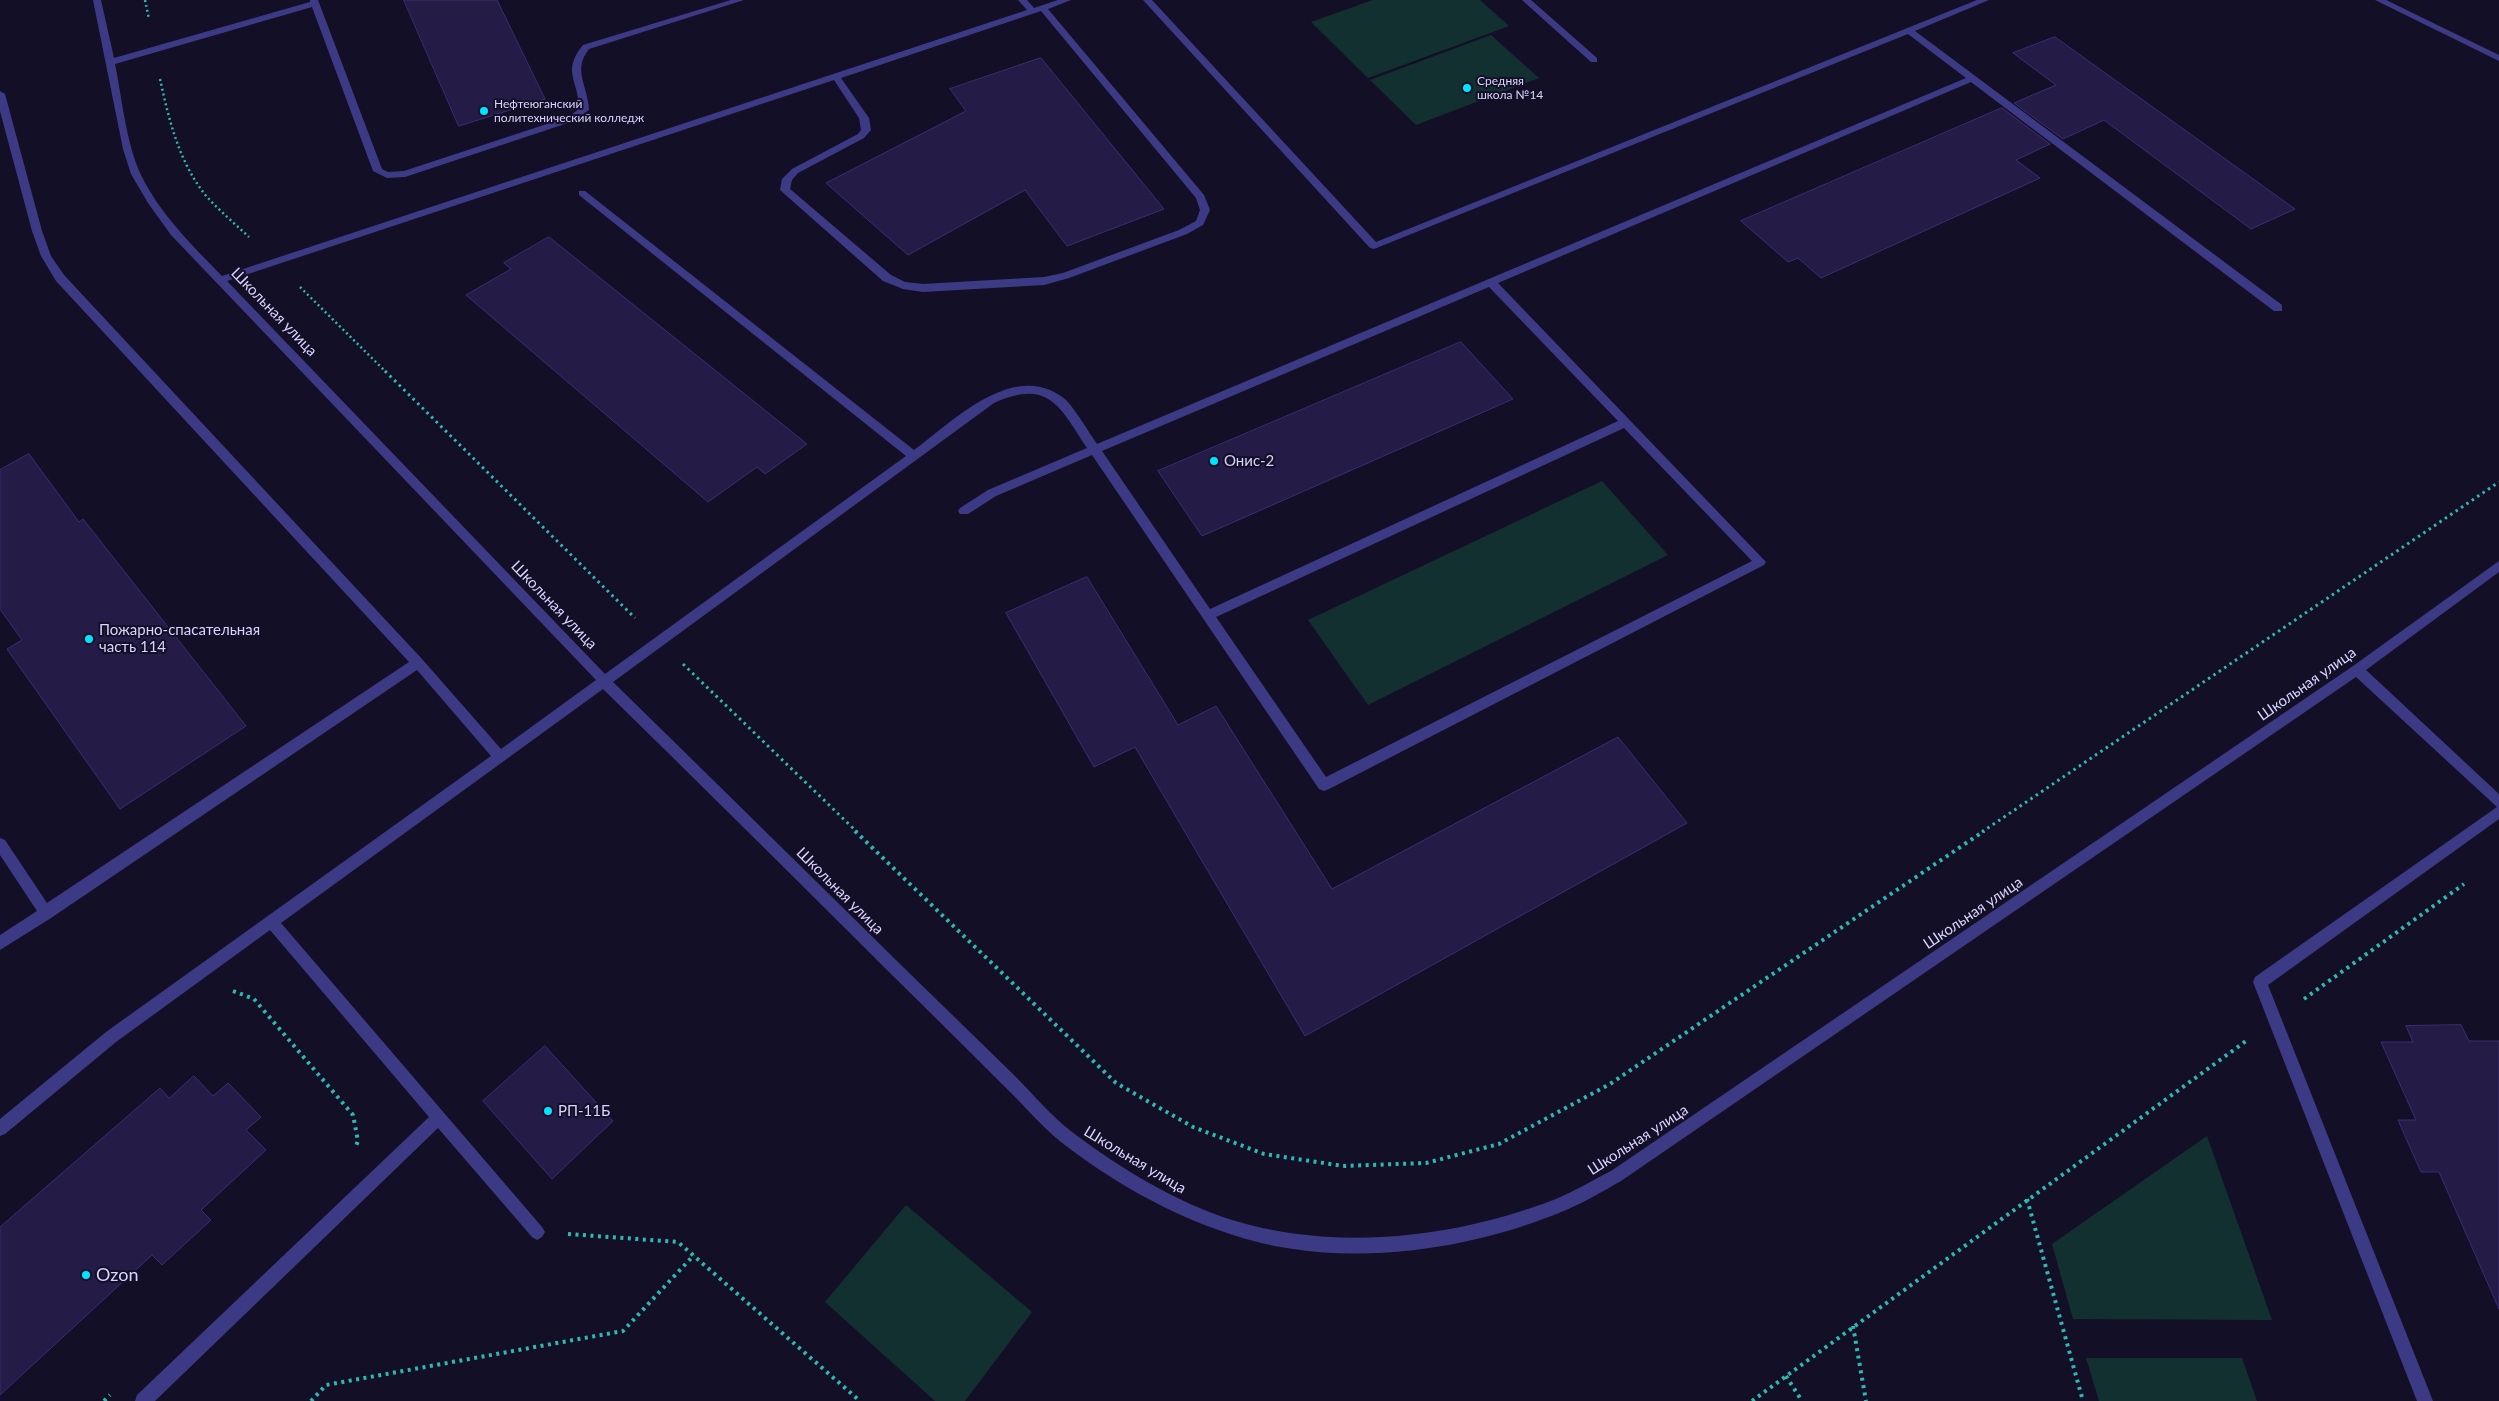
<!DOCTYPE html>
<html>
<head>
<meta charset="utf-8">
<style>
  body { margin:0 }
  canvas { display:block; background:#130f26 }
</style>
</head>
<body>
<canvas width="2499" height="1401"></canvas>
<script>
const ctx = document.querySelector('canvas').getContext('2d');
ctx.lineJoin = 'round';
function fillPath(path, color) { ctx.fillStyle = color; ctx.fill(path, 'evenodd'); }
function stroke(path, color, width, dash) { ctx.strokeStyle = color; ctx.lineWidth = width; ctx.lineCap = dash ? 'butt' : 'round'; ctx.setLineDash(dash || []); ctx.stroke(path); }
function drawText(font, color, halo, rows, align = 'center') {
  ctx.font = font + ' Lato,sans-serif'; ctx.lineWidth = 4; ctx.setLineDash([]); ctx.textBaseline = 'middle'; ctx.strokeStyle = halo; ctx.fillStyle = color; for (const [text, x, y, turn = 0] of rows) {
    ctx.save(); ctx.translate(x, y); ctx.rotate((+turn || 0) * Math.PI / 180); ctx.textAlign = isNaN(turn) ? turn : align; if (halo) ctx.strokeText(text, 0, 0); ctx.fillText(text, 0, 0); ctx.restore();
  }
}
const green = new Path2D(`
  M1373,0H1480L1509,26L1368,78L1311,22Z
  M1491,35L1539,78L1416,125L1370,80Z
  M1602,481L1668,555L1368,705L1308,620Z
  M2207,1136L2272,1320L2073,1319L2052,1244Z
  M906,1205L1032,1312L965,1401H935L825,1302Z
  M2086,1358H2242L2257,1401H2099Z`);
const building = new Path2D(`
  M404,0H497L545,99L459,126Z
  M2055,37L2295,209L2251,229L2104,120L2063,139L2014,103L2056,85L2013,53Z
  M1041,58L1164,209L1067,246L1025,190L908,255L826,183L966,111L950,89Z
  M2002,108L2050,144L2016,160L2040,178L1821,278L1798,258L1788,262L1741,221Z
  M549,237L807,444L765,474L757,467L708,502L466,295L511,269L504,263Z
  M1461,342L1513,399L1202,536L1158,471Z
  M29,454L79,522L83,519L246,726L120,809L7,649L22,640L0,609V470Z
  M1087,577L1178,725L1216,706L1332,889L1618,737L1687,823L1305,1036L1135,747L1094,767L1006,613Z
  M2461,1025L2469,1041H2499V1309L2439,1172H2421L2398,1120H2416L2381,1042H2413L2406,1026Z
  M545,1046L613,1121L552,1179L483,1101Z
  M194,1076L213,1096L228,1083L261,1117L246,1130L266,1150L201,1210L211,1220L162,1265L152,1255L0,1395V1227L160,1088L169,1098Z`);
const pathFar2 = new Path2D(`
  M145,0L149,19
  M160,79C169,120 179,163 207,197C220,211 235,224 249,237
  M300,287L386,372`);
const pathFar1 = new Path2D(`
  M385,371L635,618
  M683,664L857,832
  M1982,832L2499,482`);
const path = new Path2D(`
  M855,831L1116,1083L1193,1127L1264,1154L1343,1166L1426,1163L1499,1144L1610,1084L1984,831
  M233,991L254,999L353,1115L358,1141L356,1146
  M2304,999L2464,884
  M2027,1199L2083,1401
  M568,1234L678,1242L860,1401
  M1853,1326L1866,1401
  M1786,1376L1802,1401
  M104,1401L110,1395
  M311,1401L326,1385L623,1331L694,1255
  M1752,1401L2246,1041`);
const minor = new Path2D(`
  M93,0H101L114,58L310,2V0H318L382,169L388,172L404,171L568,117L579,109C579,80 561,72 583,45L731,0H744L589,49C572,70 588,86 589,110L574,121L405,177L387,178L373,171L312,7L115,64C122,98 126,143 141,175C160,214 192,245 222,276L1027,10L1018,0H1027L1034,8L1058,0H1071L1048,9L1204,195L1210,210L1203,225L1187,234L1069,278L1044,285L923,292L903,289L883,281L780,190L782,179L792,169L858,134L861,130L859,118L834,80L227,281L605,674L906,456L579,195V191H585L914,450C949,424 1003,370 1050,390C1056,393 1062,396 1066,400C1078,413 1087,430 1097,444L1966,78L1908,34L1374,249L1370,248L1143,0H1152L1376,242L1977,0H1989L1915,31L2282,305V311H2274L1971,82L1498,283L1766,562L1764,565L1329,789L1324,791L1319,789L1092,455L996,496L968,514H960L958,511L960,508L988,490L1087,448C1060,407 1049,378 994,403L613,682C709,776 805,870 901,965C939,1002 977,1039 1015,1076C1033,1094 1051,1116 1072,1132C1120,1168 1175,1202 1232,1220C1337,1252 1455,1238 1556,1199C1575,1191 1593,1180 1611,1171L2353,666L2499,561V572L2366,670L2499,794V819L2268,985L2433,1401H2417L2253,982L2255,977L2497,807L2356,677L1621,1181C1603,1191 1585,1202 1566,1210C1464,1253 1336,1270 1230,1234C1169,1214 1111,1181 1061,1142C1040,1125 1022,1103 1003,1085C966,1048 929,1011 892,975C796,879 700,784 603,689L281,923L542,1227L545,1232L542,1237L537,1240L532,1237L438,1128L155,1401H135L137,1395L429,1117L270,930L116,1042L5,1134L0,1136V1119L106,1032L491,756L417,670L51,918L0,950V935L37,911L0,855V838L5,840L47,903L409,662L56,281L41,256L32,231L0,111V91L5,94L42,231L51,256L64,275L422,659L501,749L596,680L171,235L148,203L131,174L123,149ZM1041,11L1196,198L1200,210L1196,221L1179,230L1063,273L1044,277L923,284L905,282L891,275L790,189L792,180L798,173L864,138L871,130L869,118L841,78ZM1489,287L1618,421L1210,609L1102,451ZM1624,428L1752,561L1326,777L1216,617Z
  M1522,0H1531L1597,58V62H1591Z
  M2375,0H2386L2499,55V61Z`);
const markers = [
  [1467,88,5,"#00e5ff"],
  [484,111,5,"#00e5ff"],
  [1214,461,5,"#00e5ff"],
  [89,639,5,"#00e5ff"],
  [548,1111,5,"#00e5ff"],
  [86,1275,5,"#00e5ff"]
];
const farPoinames = [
  ["Средняя",1477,81],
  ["школа №14",1477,95],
  ["Нефтеюганский",494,104],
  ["политехнический колледж",494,118]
];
const streetNames = [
  ["Школьная улица",274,312,46],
  ["Школьная улица",554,605,46],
  ["Школьная улица",2307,684,-35],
  ["Школьная улица",840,891,45],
  ["Школьная улица",1973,913,-34],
  ["Школьная улица",1638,1140,-33],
  ["Школьная улица",1135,1160,31]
];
const poiNames = [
  ["Онис-2",1224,461],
  ["Пожарно-спасательная",99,630],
  ["часть 114",99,647],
  ["РП-11Б",558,1111]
];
const nearPoinames = [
  ["Ozon",96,1275]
];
fillPath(green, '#12302f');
fillPath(building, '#241b47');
stroke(building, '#3b2d73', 1);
stroke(pathFar2, '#2fb8b0', 2.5, [2, 3]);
stroke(pathFar1, '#2fb8b0', 3, [2.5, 4]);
stroke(path, '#2fb8b0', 4, [3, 4.5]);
fillPath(minor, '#3d3a85');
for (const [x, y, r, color] of markers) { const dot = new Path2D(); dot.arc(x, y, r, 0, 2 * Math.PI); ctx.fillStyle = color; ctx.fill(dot); stroke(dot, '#130f26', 2); }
drawText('12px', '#d9d4ff', '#130f26', farPoinames, 'left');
drawText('15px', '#d9d4ff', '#130f26', streetNames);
drawText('15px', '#d9d4ff', '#130f26', poiNames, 'left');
drawText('18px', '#d9d4ff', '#130f26', nearPoinames, 'left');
</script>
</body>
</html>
